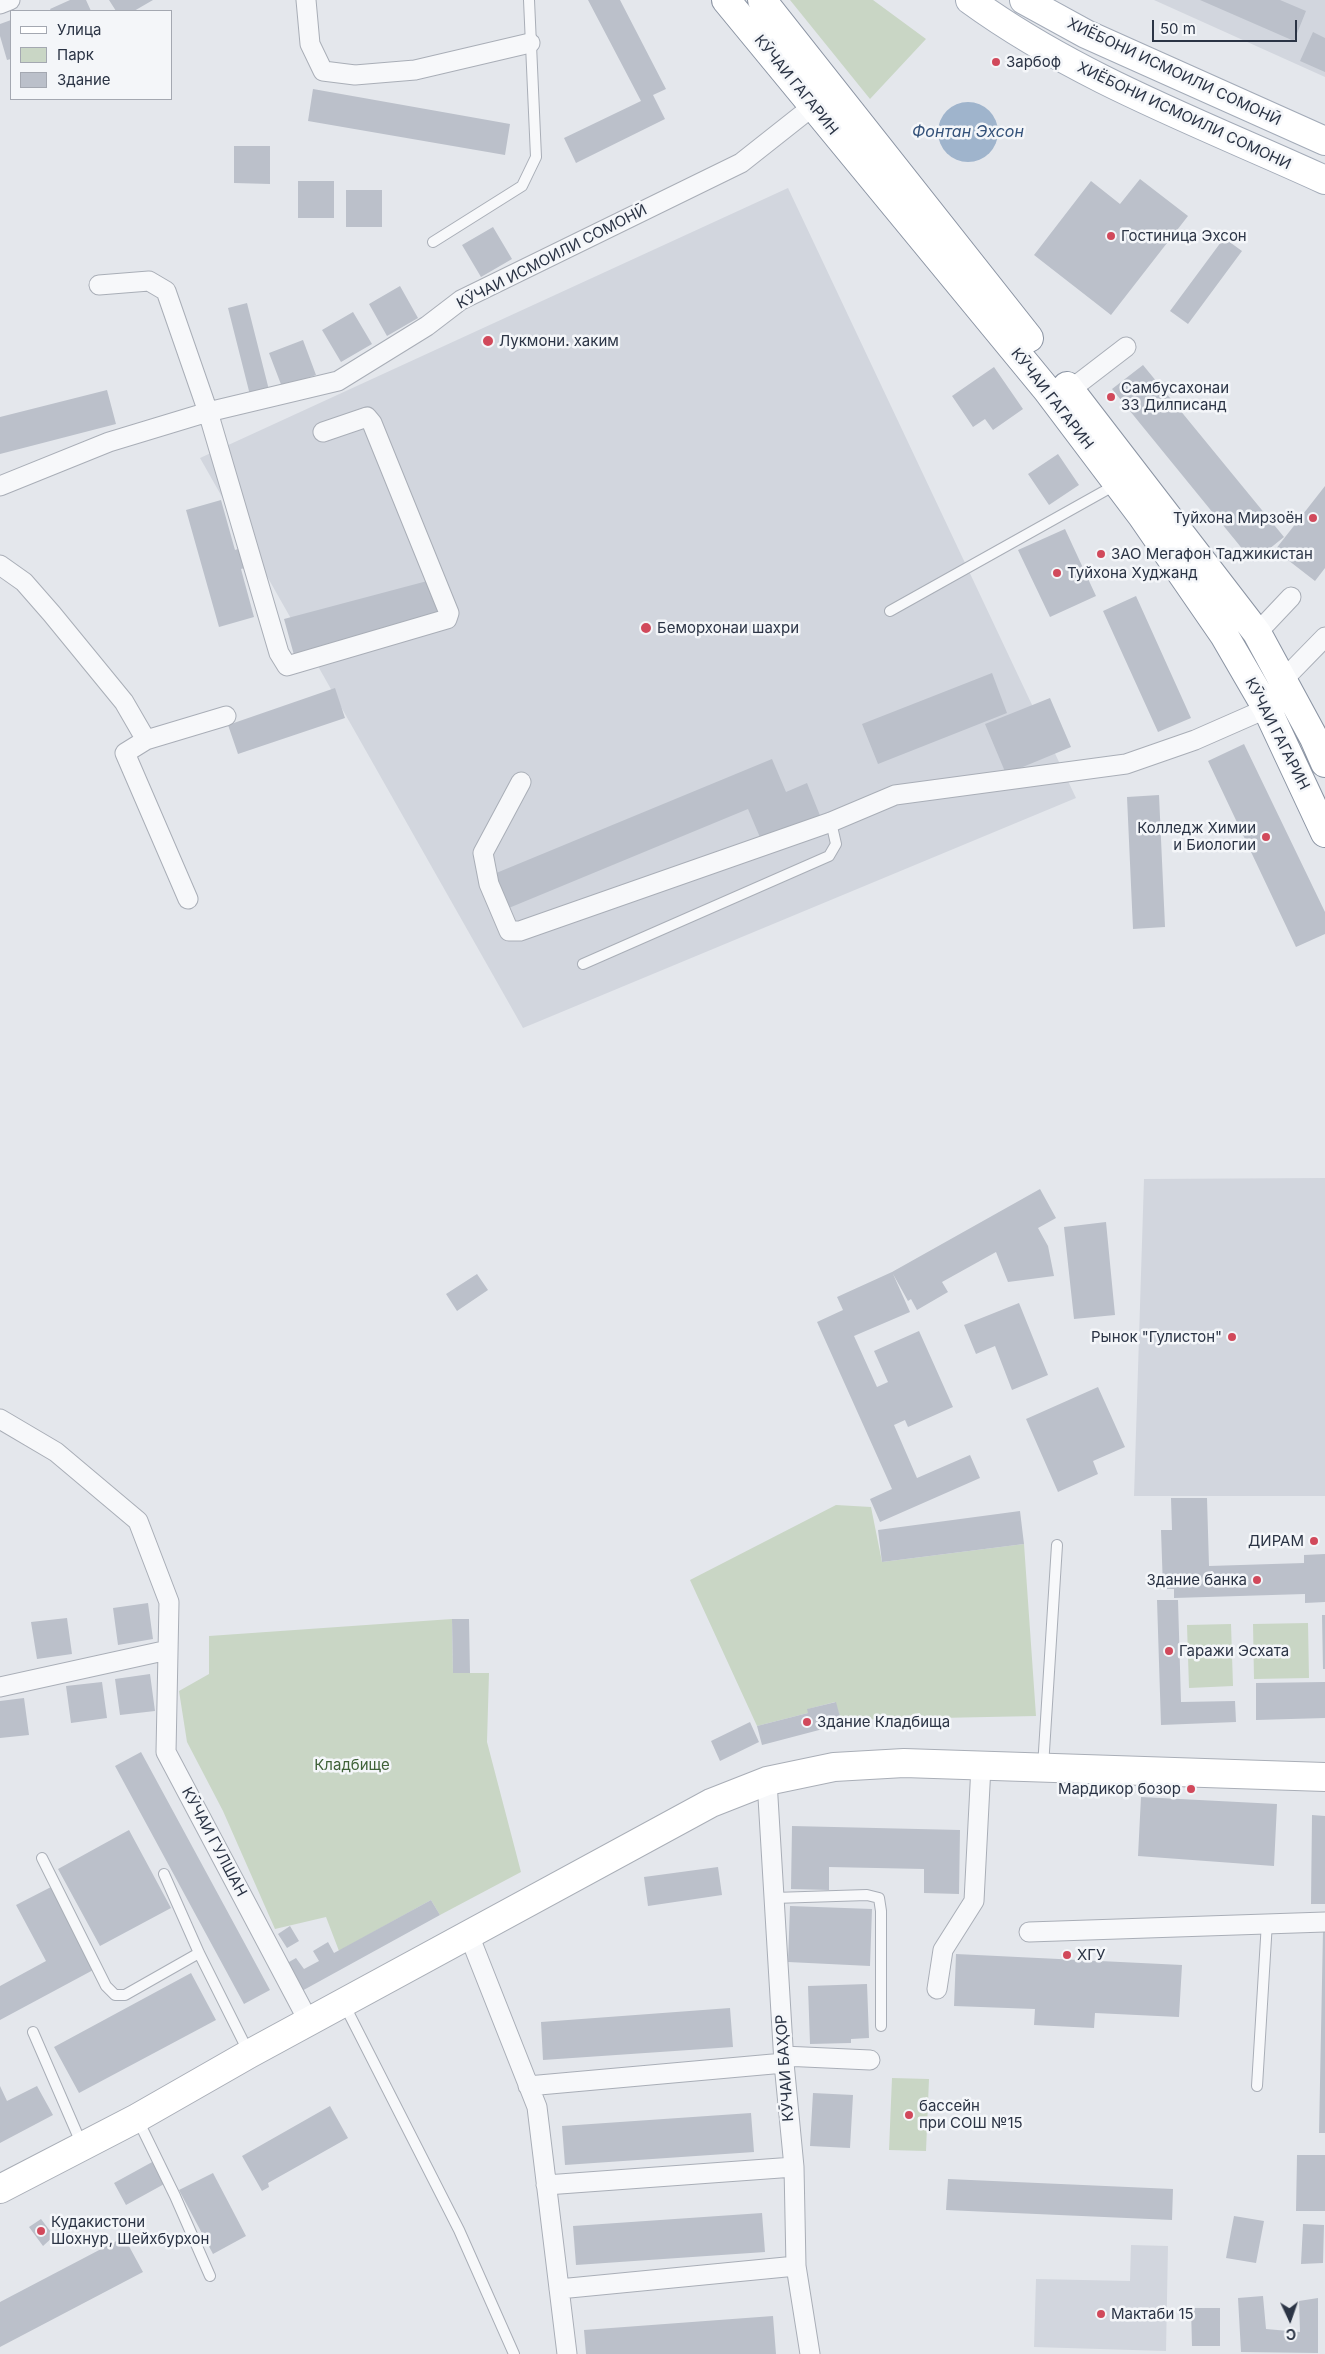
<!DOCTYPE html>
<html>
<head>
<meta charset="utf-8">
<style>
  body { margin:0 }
  #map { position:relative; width:1325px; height:2354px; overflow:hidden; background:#e4e7ec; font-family:Inter,sans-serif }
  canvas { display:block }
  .legend { position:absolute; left:10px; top:10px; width:162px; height:90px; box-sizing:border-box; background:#f4f6f9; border:1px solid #a4a8b1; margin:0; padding:6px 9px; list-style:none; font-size:15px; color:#2b3445 }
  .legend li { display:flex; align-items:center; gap:10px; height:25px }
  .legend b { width:25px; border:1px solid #a4a8b1 }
  .north { position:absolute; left:1265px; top:2294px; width:50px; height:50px; -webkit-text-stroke:4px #f4f6f9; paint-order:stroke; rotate:177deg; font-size:14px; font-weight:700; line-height:20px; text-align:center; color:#2b3445 }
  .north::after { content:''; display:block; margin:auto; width:18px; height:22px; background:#2b3445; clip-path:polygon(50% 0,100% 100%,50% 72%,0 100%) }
  .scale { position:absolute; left:1152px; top:20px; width:145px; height:22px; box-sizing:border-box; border:2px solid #2b3445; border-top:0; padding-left:6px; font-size:15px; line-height:18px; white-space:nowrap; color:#2b3445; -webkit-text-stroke:4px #f4f6f9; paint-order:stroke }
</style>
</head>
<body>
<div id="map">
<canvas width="1325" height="2354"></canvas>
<ul class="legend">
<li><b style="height:6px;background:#fff"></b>Улица</li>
<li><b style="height:14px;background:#c9d6c5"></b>Парк</li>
<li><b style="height:14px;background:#bbc0ca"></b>Здание</li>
</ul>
<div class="north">С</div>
<div class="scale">50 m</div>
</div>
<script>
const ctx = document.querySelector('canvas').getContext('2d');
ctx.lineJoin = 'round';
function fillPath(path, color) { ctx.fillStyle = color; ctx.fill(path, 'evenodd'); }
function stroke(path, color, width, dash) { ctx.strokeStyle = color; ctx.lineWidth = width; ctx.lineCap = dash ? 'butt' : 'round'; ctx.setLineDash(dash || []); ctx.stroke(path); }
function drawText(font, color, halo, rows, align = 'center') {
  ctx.font = font + ' Inter,sans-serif'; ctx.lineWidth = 5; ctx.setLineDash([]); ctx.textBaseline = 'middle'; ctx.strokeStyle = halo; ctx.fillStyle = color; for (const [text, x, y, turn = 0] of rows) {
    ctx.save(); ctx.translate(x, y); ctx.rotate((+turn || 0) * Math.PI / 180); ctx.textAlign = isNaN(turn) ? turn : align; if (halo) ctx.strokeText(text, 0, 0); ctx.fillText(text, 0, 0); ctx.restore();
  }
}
const built = new Path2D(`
  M1154,0H1325V77Z
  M788,188L1076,798L523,1028L200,458Z
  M1325,1178V1496H1134L1144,1179Z
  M1131,2245L1168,2246L1166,2351L1034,2347L1036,2279L1130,2281Z`);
const green = new Path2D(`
  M790,0H873L926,39L870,99Z
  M836,1505L871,1507L882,1562L1024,1544L1036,1716L841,1720L835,1702L808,1709V1713L757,1726L690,1580Z
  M452,1619L453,1673H489L487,1742L521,1872L440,1915L431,1900L339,1951L326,1917L275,1929L223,1811L187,1742L179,1691L209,1674V1636Z
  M1308,1623L1309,1678L1254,1679L1253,1624Z
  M1231,1624L1233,1686L1189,1688L1187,1625Z
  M892,2078L929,2079L926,2151L889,2150Z`);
const water = new Path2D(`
  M938 132a30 30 0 1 1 60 0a30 30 0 1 1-60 0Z`);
const building = new Path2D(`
  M70,0H86L91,11H51L50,9Z
  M109,0H153L134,11H116Z
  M588,0H620L666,89L653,95L665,119L576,163L564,138L641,101Z
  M1200,0H1280L1306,11L1294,41Z
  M11,20V59L7,60L0,36V24Z
  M1313,32L1325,38V72L1300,61Z
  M313,89L510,124L505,155L308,121Z
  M234,146H270V184L234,183Z
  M1140,179L1188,216L1111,315L1034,255L1091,181L1120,204Z
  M298,181H334V218H298Z
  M346,190H382V227H346Z
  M493,227L512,259L481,277L462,245Z
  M1224,238L1242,251L1188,324L1170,311Z
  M400,286L418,318L387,336L369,304Z
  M247,303L269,390L250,395L228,308Z
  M353,312L372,344L341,362L322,330Z
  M303,340L316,375L282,387L269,353Z
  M1143,365L1284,537L1253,562L1112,389Z
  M994,367L1023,409L993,430L985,419L973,427L952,396Z
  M107,390L116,424L0,454V417Z
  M1058,454L1079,485L1049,505L1028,474Z
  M1325,486V568L1315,581L1275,550Z
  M221,500L235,550L247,546L252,566L241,569L254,617L219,627L186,510Z
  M1065,529L1096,596L1050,617L1018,550Z
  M431,580L440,616L294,655L284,619Z
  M1136,596L1191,718L1158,732L1103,611Z
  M992,673L1007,713L878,764L862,724Z
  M335,688L345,718L238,754L228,725Z
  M1050,698L1071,747L1006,774L985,724Z
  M1244,744L1325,912V934L1296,947L1208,761Z
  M772,759L786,792L807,783L821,818L762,842L748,809L504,910L489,876Z
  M1159,795L1165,927L1133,929L1127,797Z
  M1040,1189L1056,1218L1038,1228L1048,1246L1054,1276L1008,1282L996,1252L942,1282L948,1292L917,1310L911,1299L908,1301L893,1274L910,1312L854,1336L877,1387L888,1382L874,1351L919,1331L953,1407L908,1427L905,1420L894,1425L917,1478L970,1455L980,1478L880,1522L870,1499L892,1489L817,1322L843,1310L837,1297L892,1272Z
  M1106,1222L1115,1315L1074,1319L1064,1227Z
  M477,1274L488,1290L457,1311L446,1294Z
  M1019,1303L1048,1375L1012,1390L995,1346L976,1354L964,1325Z
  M1098,1387L1125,1447L1093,1461L1098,1474L1058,1492L1026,1419Z
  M1171,1498H1207L1209,1566L1304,1563V1555L1325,1554V1602L1305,1603V1594L1174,1598V1589H1163L1161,1530H1172Z
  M1020,1511L1024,1544L882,1562L878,1530Z
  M1157,1600H1178L1181,1702L1235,1701L1236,1722L1161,1725Z
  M148,1603L153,1639L118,1645L113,1608Z
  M1322,1615H1325V1669H1323Z
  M67,1618L72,1654L37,1659L31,1622Z
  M452,1619H469L470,1673H453Z
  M150,1674L155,1711L120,1715L115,1679Z
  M102,1682L107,1718L71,1723L66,1686Z
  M1325,1682V1718L1256,1720V1683Z
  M24,1698L29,1735L0,1738V1701Z
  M836,1702L842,1724L762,1745L757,1726L808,1713L807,1709Z
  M750,1722L759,1742L720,1761L711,1741Z
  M141,1752L270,1990L244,2004L115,1766Z
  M1141,1797L1277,1804L1274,1866L1138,1856Z
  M1312,1815L1325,1816V1904H1311Z
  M792,1826L960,1830L959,1894L924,1893V1869L829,1867V1890L791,1889Z
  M129,1830L171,1908L100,1946L58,1869Z
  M718,1867L722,1895L648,1906L644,1877Z
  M51,1887L95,1969L0,2020V1986L46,1961L16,1905Z
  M431,1900L440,1915L300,1992L282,1966L296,1958L304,1969L319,1961L313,1951L328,1942L334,1953Z
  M790,1906L872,1909L870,1966L788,1962Z
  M290,1926L299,1941L287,1948L278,1934Z
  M1323,1931H1325V2133H1319Z
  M956,1954L1182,1965L1179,2017L1095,2013L1094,2028L1034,2025L1035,2009L954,2006Z
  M191,1973L216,2020L79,2093L54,2047Z
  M867,1984L869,2038L851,2039V2043L810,2044L808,1986Z
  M730,2008L733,2047L543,2060L541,2022Z
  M0,2086L7,2101L37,2086L53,2115L0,2143Z
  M813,2093L853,2095L850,2148L810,2146Z
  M330,2106L348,2138L268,2183L269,2187L262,2191L242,2156Z
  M751,2113L754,2152L565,2165L562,2126Z
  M1297,2155H1325V2211H1296Z
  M154,2161L166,2183L126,2205L114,2183Z
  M213,2173L246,2236L213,2254L179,2190Z
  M948,2179L1173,2189L1172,2220L946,2210Z
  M762,2213L765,2252L576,2265L573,2226Z
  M1234,2216L1264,2221L1256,2263L1226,2258Z
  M41,2219L54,2236L43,2246L29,2227Z
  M1303,2224L1324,2225L1323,2263L1301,2264Z
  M124,2237L143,2272L0,2347V2302Z
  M1263,2296L1266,2329L1300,2332L1299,2301L1318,2298V2353L1241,2352L1238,2298Z
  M1191,2308H1220V2346H1192Z
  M773,2316L776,2354H586L584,2330Z`);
const lane = new Path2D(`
  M433,242L522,186L536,157L529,0
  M890,611L1117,484
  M583,964L829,856L836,844L831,822
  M1043,1767L1057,1545
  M42,1858L106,1986L115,1995H125L199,1953
  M164,1874L199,1953L249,2053
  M774,1898L867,1895L879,1898L881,1911V2026
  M344,2004L459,2230L514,2354
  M33,2032L82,2145
  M1257,2086L1267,1922
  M137,2118L175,2196L210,2276`);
const street = new Path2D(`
  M306,0L310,44L323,71L355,75L415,70L530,43
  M0,4L10,0
  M99,285L149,281L166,291L208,412L279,653L287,666L447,619L449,613L372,423L367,417L323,432
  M1070,390L1126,347
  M0,486L109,442L208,412L338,381L427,326L461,300L741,163L822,99
  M0,565L24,582L52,614L124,702L146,740L226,716
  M1257,633L1291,597
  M1283,680L1325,637
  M146,740L125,753L188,899
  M521,782L483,853L489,884L509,931H520L831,822L895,795L1126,764L1195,740L1277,704
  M0,1419L56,1452L138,1521L169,1602L166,1752L309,2022
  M0,1687L168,1650
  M767,1781L784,2063L794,2167L796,2266L810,2354
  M1029,1932L1325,1922
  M469,1935L537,2107L567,2354
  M937,1989L943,1950L974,1901L981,1766
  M783,2056L870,2060
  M528,2086L784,2063
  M546,2185L794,2167
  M559,2289L796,2266`);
const secondary = new Path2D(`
  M0,2189L137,2118L249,2054L711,1803L767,1781L834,1767L904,1763L1325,1777`);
const primary = new Path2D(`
  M970,0C1077,78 1205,125 1325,180
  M1024,0L1086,34L1325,141`);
const highway = new Path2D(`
  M726,0L1047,390L1142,516L1224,635L1267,709L1325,833
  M762,0L1029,338
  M1067,386L1257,633L1314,738L1325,763`);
const markers = [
  [996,62,5,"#d1495b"],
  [1111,236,5,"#d1495b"],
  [488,341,6,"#d1495b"],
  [1111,397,5,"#d1495b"],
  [1313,518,5,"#d1495b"],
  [1101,554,5,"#d1495b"],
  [1057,573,5,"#d1495b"],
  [646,628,6,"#d1495b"],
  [1266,837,5,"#d1495b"],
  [1232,1337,5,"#d1495b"],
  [1314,1541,5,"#d1495b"],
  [1257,1580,5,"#d1495b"],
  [1169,1651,5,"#d1495b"],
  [807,1722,5,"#d1495b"],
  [1191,1789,5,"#d1495b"],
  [1067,1955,5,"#d1495b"],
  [909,2115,5,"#d1495b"],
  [41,2231,5,"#d1495b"],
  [1101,2314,5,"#d1495b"]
];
const poiNames = [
  ["Зарбоф",1006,62],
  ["Гостиница Эхсон",1121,236],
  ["Лукмони. хаким",499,341],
  ["Самбусахонаи",1121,388],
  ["33 Дилписанд",1121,405],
  ["Туйхона Мирзоён",1303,518,"right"],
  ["ЗАО Мегафон Таджикистан",1111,554],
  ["Туйхона Худжанд",1067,573],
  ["Беморхонаи шахри",657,628],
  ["Колледж Химии",1256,828,"right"],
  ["и Биологии",1256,845,"right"],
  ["Рынок \"Гулистон\"",1222,1337,"right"],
  ["ДИРАМ",1304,1541,"right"],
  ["Здание банка",1247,1580,"right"],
  ["Гаражи Эсхата",1179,1651],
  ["Здание Кладбища",817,1722],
  ["Мардикор бозор",1181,1789,"right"],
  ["ХГУ",1077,1955],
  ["бассейн",919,2106],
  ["при СОШ №15",919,2123],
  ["Кудакистони",51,2222],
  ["Шохнур, Шейхбурхон",51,2239],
  ["Мактаби 15",1111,2314]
];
const streetNames = [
  ["ХИЁБОНИ ИСМОИЛИ СОМОНӢ",1174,72,25],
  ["КӮЧАИ ГАГАРИН",796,85,51],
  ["ХИЁБОНИ ИСМОИЛИ СОМОНИ",1184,116,25],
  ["КӮЧАИ ИСМОИЛИ СОМОНӢ",552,257,-27],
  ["КӮЧАИ ГАГАРИН",1052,399,52],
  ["КӮЧАИ ГАГАРИН",1277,734,63],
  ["КӮЧАИ ГУЛШАН",214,1842,62],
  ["КӮЧАИ БАҲОР",785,2068,-94]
];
const parkNames = [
  ["Кладбище",352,1765]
];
const waterNames = [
  ["Фонтан Эхсон",968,132]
];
fillPath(built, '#d2d6de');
fillPath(green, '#c9d6c5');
fillPath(water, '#9fb4cc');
fillPath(building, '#bbc0ca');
stroke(lane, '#a9aeb7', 12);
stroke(street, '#a9aeb7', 21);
stroke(secondary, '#a9aeb7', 30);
stroke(primary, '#a3abb8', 30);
stroke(highway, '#8b94a3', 30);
stroke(lane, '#f7f8fa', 10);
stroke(street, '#f7f8fa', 19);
stroke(secondary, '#fff', 28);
stroke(primary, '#fff', 28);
stroke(highway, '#fff', 28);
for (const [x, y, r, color] of markers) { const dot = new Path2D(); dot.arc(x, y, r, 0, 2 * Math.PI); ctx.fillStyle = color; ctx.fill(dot); stroke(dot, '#f4f6f9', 2); }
drawText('15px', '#2b3445', '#f4f6f9', poiNames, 'left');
drawText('15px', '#2b3445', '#f4f6f9', streetNames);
drawText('15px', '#3f6138', '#f4f6f9', parkNames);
drawText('italic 16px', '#34527a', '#f4f6f9', waterNames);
</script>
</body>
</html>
